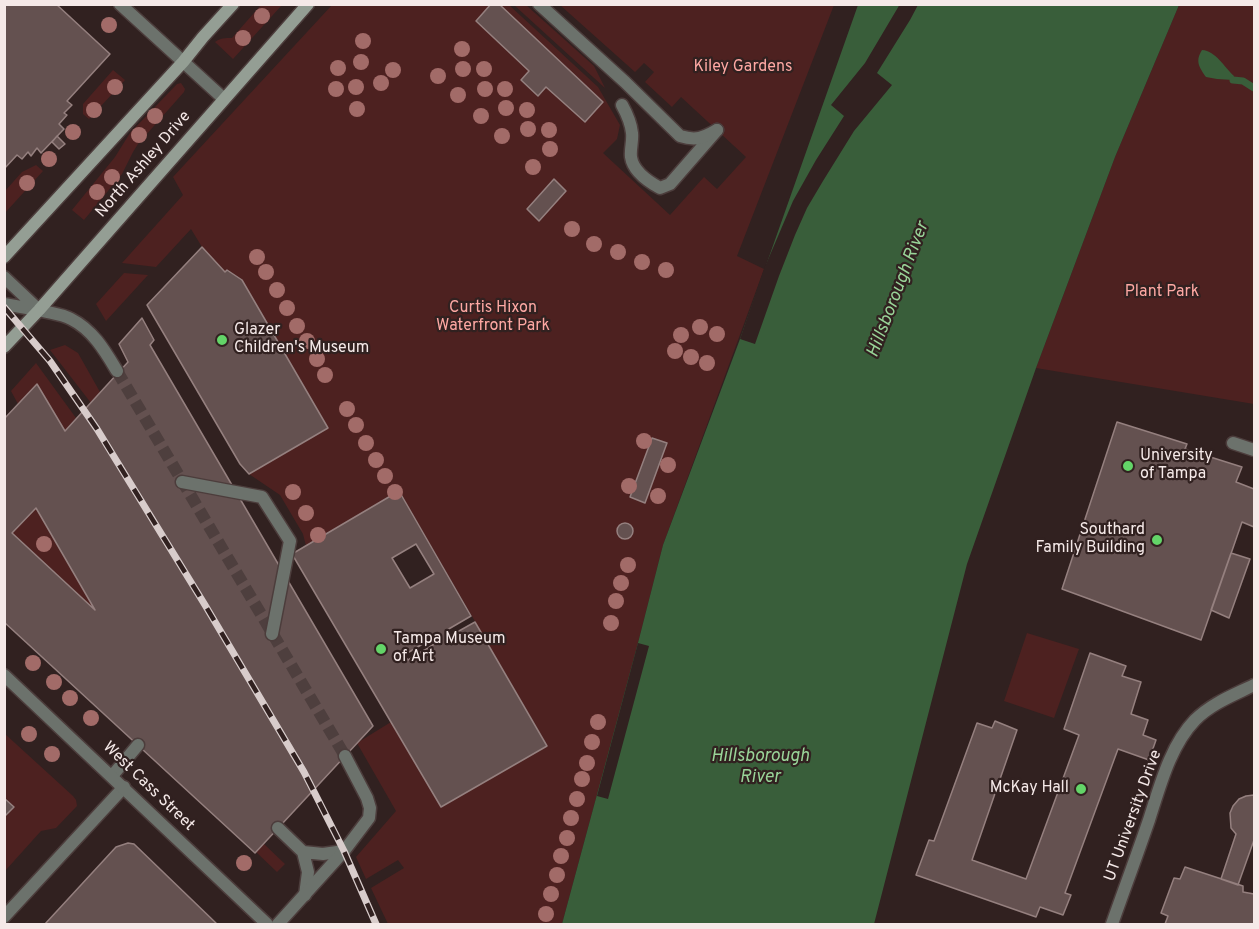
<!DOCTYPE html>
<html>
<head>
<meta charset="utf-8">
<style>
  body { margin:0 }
  #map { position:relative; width:1259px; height:929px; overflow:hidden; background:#312120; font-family:Overpass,sans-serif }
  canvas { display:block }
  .frame { position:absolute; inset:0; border:6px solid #f5e9e8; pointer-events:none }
</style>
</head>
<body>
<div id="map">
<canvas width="1259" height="929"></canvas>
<div class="frame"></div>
</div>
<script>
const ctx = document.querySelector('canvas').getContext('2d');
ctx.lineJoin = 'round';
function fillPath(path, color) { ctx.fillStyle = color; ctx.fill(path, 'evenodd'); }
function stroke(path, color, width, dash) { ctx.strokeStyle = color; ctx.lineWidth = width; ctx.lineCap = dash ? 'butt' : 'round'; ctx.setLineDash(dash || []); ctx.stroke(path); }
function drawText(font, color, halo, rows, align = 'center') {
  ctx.font = font + ' Overpass,sans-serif'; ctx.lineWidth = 4.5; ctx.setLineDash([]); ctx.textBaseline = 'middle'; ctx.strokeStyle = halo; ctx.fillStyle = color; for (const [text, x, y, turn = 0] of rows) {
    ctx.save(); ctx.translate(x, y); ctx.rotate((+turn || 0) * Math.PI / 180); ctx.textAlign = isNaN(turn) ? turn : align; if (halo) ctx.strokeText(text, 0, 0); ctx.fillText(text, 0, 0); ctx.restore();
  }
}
const green = new Path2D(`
  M261,5H282L233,59L215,42C220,38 225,38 232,38Z
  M332,5H509L598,87L620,125L617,139L603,153L670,215L704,177L717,189L746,157L681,97L672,107L645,82L654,72L644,63L635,72L560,5H834L737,256L764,269L663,545L639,639L562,924H388L371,888L404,868L398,860L366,879L356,857L396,811L357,743L391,722L441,807L547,745L399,491L306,546L303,534L280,495L249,474L316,435L320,431L321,432L328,428L242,280L228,270L225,272L202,247L191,229L156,267L122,263L183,195L173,177Z
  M514,5H526L594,66L605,88Z
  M1179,5H1254V404L1036,368L1115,157Z
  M113,70L125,80L89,119L83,114V104Z
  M181,83L185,89L184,92L138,144L133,152L122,174L84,220L72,210L115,157L130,133L177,84Z
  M36,165L43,171L5,213V191L22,172Z
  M124,273L148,275L106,321L96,304Z
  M65,345L78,353L100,392L91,403L50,350Z
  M36,363L76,418L65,431L37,384L18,404L11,391Z
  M36,508L95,610L12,533Z
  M1027,633L1079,649L1054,718L1004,701Z
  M4,733L73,796L76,800L77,806L56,828L41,831L5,871V817L14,807L5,798Z
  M264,844L285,864L277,872L256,852Z`);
const water = new Path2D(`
  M858,5H1179L1115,157L1036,368L967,564L874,924H562L639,639L663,545L740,339Z
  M1202,50C1216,51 1224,67 1234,76L1233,80L1217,79L1206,77C1199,67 1195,61 1202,50Z`);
const pier = new Path2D(`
  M900,4L918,5L910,20L877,73L892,85L854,131L823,181L807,208L795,235L779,276L755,344L740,339L764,269L793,201L816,160L844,116L831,105L865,63Z
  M638,643L649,646L608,799L597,796Z`);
const stream = new Path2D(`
  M1233,80L1243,81L1254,88`);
const building = new Path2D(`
  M4,4H56L110,54L67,101L72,105L64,113L67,115L59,124L64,129L41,153L37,148L31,156L28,152L22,159L17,155L4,169Z
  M491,4H499L603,102L585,122L546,87L538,96L521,80L529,71L476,21Z
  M57,136L65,144L59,149L52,142Z
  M554,179L566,191L539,221L527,209Z
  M202,247L225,272L227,270L242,280L328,428L249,474L240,464L147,305Z
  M142,318L154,340L150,345L373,726L255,853L4,622V419L37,384L65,431L128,362L119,344ZM36,508L95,610L12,533Z
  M1117,422L1187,444L1185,449L1242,467L1236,482L1254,489V527L1242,522L1201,640L1062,589Z
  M652,438L667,443L645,503L630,497Z
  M399,491L471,616L447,630L450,636L475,622L547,746L441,807L292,554ZM416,544L434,574L410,588L392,558ZM433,638L436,643L408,660L404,655Z
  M617 531a8 8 0 1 1 16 0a8 8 0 1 1-16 0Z
  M1231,553L1250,559L1229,618L1211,610Z
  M1090,653L1126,666L1122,676L1141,682L1131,714L1148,720L1143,735L1156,740L1149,760L1118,749L1065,893L1071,895L1063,915L1040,907L1036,917L916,875L929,840L934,841L977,723L992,728L995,721L1017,730L972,860L1026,879L1079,735L1064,729Z
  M1254,795V840L1238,885L1221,879L1236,834L1231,828L1230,813L1233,806L1239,799L1246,796Z
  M4,798L14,807L4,817Z
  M128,843L134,844L217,924H45L116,847Z
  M1185,867L1243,886V892L1254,894V924H1165L1168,916L1161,913L1174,878L1180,879Z`);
const minorTunnel = new Path2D(`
  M117,371L345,756`);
const service = new Path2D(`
  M622,105C627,114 631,123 632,133C633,141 630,149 631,157C633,171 649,182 660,188L670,184L717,130
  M1233,443L1254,450
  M182,482L262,497L290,541L272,634
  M112,776L138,745
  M278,828L303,852L308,872L305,895
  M303,852L323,854L344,851`);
const minor = new Path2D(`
  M539,4L625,82L680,136C696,141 703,138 717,130
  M39,310C49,313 62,314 71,319C93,330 105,351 117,371
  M4,917L124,787
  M278,924L344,851L369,818L370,808L367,798L345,756
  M1112,924C1124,890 1137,855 1149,820C1160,786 1170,746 1195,720C1212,703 1234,695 1254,685`);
const tertiary = new Path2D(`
  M120,4L224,99
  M4,277L39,310
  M4,304L38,310
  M4,675L267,924`);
const secondary = new Path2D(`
  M4,257L183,62L203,37L233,4
  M4,347L39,310L308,4`);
const rail = new Path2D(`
  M4,307L50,361L97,429L205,605L304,772L344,851L376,924`);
const trees = [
  [262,16],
  [109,25],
  [243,38],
  [363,41],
  [462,49],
  [361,62],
  [338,68],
  [463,69],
  [484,69],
  [393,70],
  [438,76],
  [381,83],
  [115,87],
  [356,87],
  [336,89],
  [485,89],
  [505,89],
  [458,95],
  [506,108],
  [357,109],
  [94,110],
  [527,110],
  [155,116],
  [481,116],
  [528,129],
  [549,130],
  [73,132],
  [139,135],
  [502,136],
  [550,149],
  [49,159],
  [533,167],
  [112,177],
  [27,183],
  [97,192],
  [572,229],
  [594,244],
  [618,252],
  [257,257],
  [642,262],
  [666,270],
  [266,272],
  [277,290],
  [287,308],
  [297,326],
  [700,327],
  [717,334],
  [681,335],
  [307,341],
  [675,351],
  [691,357],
  [317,359],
  [707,363],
  [325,375],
  [347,409],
  [356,425],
  [644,441],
  [366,443],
  [376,460],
  [668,465],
  [385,476],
  [629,486],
  [293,492],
  [395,492],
  [658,496],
  [306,513],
  [318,535],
  [44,544],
  [628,565],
  [621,583],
  [616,601],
  [611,623],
  [33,663],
  [54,682],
  [70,698],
  [91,718],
  [598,722],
  [29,734],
  [592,742],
  [52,754],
  [587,763],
  [582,779],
  [577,799],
  [571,818],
  [567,838],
  [561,856],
  [244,863],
  [557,875],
  [551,894],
  [546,914]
];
const markers = [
  [222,340,6,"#63d468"],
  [1128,466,6,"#63d468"],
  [1157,540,6,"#63d468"],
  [381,649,6,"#63d468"],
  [1081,789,6,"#63d468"]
];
const parkNames = [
  ["Kiley Gardens",743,68],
  ["Plant Park",1162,293],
  ["Curtis Hixon",493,309],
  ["Waterfront Park",493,327]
];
const streetNames = [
  ["North Ashley Drive",144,165,-49],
  ["West Cass Street",148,787,44],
  ["UT University Drive",1134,816,-70]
];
const poiNames = [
  ["Glazer",234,331],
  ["Children's Museum",234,349],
  ["University",1140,457],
  ["of Tampa",1140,475],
  ["Southard",1145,531,"right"],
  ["Family Building",1145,549,"right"],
  ["Tampa Museum",393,640],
  ["of Art",393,658],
  ["McKay Hall",1069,789,"right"]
];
const waterNames = [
  ["Hillsborough River",899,290,-69],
  ["Hillsborough",760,757],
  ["River",760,778]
];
fillPath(green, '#4d2120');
fillPath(water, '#395e3a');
fillPath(pier, '#312120');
stroke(stream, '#395e3a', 7);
fillPath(building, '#645150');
stroke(building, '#95807f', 1.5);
stroke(minorTunnel, '#4e3f3e', 12, [12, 6]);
stroke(service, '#4c3d3c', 15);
stroke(minor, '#4c3d3c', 15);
stroke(tertiary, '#4c3d3c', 15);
stroke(secondary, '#4c3d3c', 15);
stroke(service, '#6c726c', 12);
stroke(minor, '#6c726c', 12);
stroke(tertiary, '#6c726c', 12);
stroke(secondary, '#949e94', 12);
stroke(rail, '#d8cccb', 7);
stroke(rail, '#312120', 4.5, [14]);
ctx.fillStyle = '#a26b68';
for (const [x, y] of trees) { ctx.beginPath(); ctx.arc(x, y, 8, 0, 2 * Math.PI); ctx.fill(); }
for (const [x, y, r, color] of markers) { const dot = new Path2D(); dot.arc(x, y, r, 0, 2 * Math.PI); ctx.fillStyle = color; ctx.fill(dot); stroke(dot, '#312120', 2); }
drawText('16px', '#fea8a3', '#312120', parkNames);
drawText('16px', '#f5e9e8', '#312120', streetNames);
drawText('16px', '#f5e9e8', '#312120', poiNames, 'left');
drawText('italic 18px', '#99d498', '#312120', waterNames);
</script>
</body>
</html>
